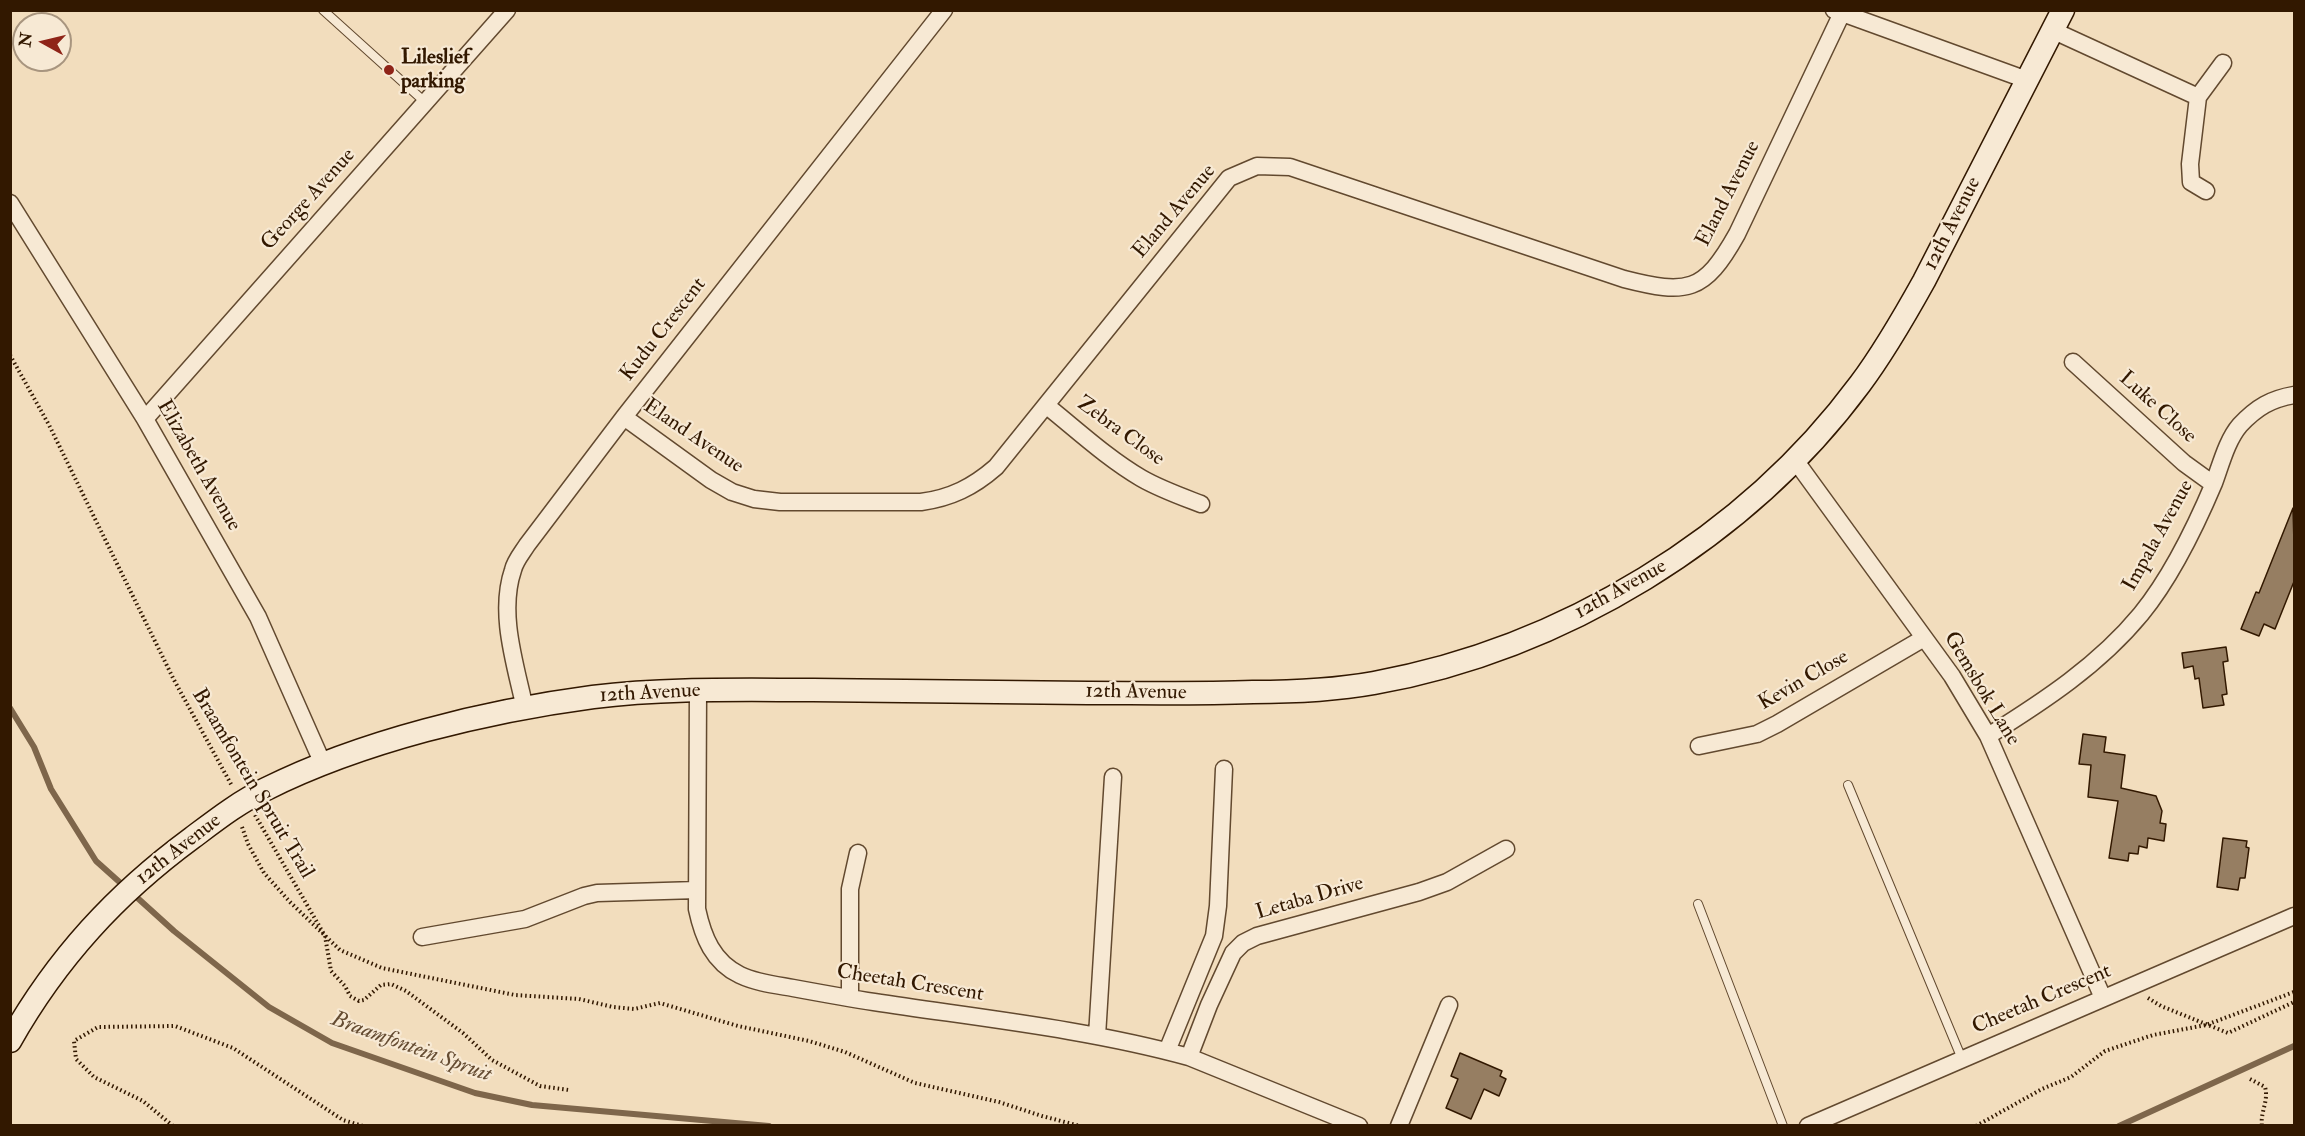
<!DOCTYPE html>
<html>
<head>
<meta charset="utf-8">
<style>
  body { margin:0 }
  #map { position:relative; width:2305px; height:1136px; overflow:hidden; background:#f2ddbd; font-family:"IM FELL Double Pica",serif }
  canvas { display:block }
  .frame { position:absolute; inset:0; border:12px solid #321800; pointer-events:none }
  .north { position:absolute; left:12px; top:12px; width:60px; height:60px; box-sizing:border-box; background:#f7e9d4; border:2px solid #a8957f; border-radius:50%; rotate:278deg; font-size:16px; font-weight:700; line-height:24px; text-align:center; color:#321800 }
  .north::after { content:''; display:block; margin:auto; width:21px; height:27px; background:#8f2418; clip-path:polygon(50% 0,100% 100%,50% 72%,0 100%) }
</style>
</head>
<body>
<div id="map">
<canvas width="2305" height="1136"></canvas>
<div class="frame"></div>
<div class="north">N</div>
</div>
<script>
const ctx = document.querySelector('canvas').getContext('2d');
ctx.lineJoin = 'round';
function stroke(path, color, width, dash) { ctx.strokeStyle = color; ctx.lineWidth = width; ctx.lineCap = dash ? 'butt' : 'round'; ctx.setLineDash(dash || []); ctx.stroke(path); }
function fillPath(path, color) { ctx.fillStyle = color; ctx.fill(path, 'evenodd'); }
function drawText(font, color, halo, rows, align = 'center') {
  ctx.font = font + ' "IM FELL Double Pica",serif'; ctx.lineWidth = 4.5; ctx.setLineDash([]); ctx.textBaseline = 'middle'; ctx.strokeStyle = halo; ctx.fillStyle = color; for (const [text, x, y, turn = 0] of rows) {
    ctx.save(); ctx.translate(x, y); ctx.rotate((+turn || 0) * Math.PI / 180); ctx.textAlign = isNaN(turn) ? turn : align; if (halo) ctx.strokeText(text, 0, 0); ctx.fillText(text, 0, 0); ctx.restore();
  }
}
const stream = new Path2D(`
  M10,708L34,747L51,789L96,861L125,887
  M132,893L174,931L269,1007L332,1043L475,1093L532,1105L769,1126
  M2119,1126L2294,1046`);
const building = new Path2D(`
  M2293,508L2295,579L2275,629L2264,624L2259,636L2241,629L2256,592L2259,593Z
  M2226,647L2228,661L2223,662L2227,694L2222,695L2224,705L2203,708L2199,678L2195,679L2193,666L2184,668L2182,653Z
  M2083,734L2106,737L2104,752L2125,755L2121,788L2156,796L2162,811L2160,823L2166,824L2164,841L2148,838L2147,848L2139,846L2138,854L2129,853L2128,861L2109,858L2118,801L2088,797L2091,765L2079,764Z
  M2223,838L2247,841L2246,847L2249,848L2245,878H2240L2238,890L2217,887Z
  M1460,1053L1502,1071L1500,1076L1506,1079L1499,1096L1484,1089L1471,1119L1446,1108L1458,1079L1451,1076Z`);
const path = new Path2D(`
  M10,355L49,425L174,680L232,786
  M255,815L325,936L331,971L345,986L350,996L359,1001L364,1000L381,985L391,984L406,991L463,1033L492,1060L540,1086L569,1090
  M242,827L248,844L264,873L290,902L340,950L382,968L515,995L579,999L613,1007L634,1009L660,1003L738,1026L809,1041L845,1052L915,1083L999,1102L1042,1116L1080,1126
  M2148,998L2161,1006L2228,1033L2294,1002
  M2250,1079L2265,1087C2269,1101 2260,1112 2262,1126
  M173,1126L143,1101L94,1077L76,1059L74,1041L98,1027L175,1026L233,1048L343,1120L363,1126
  M1976,1126L2042,1089L2071,1077L2105,1051L2153,1035L2206,1025L2294,992`);
const lane = new Path2D(`
  M323,10L426,103
  M1848,785L1962,1059
  M1698,904L1783,1126`);
const street = new Path2D(`
  M1834,10L2027,80
  M2052,30L2198,97
  M2206,191L2191,182L2190,164L2198,97L2223,63
  M10,203L145,419L258,617L323,764
  M2073,362L2184,463L2213,484
  M1047,406C1077,430 1107,458 1141,478C1160,489 1180,496 1201,504
  M624,417L711,480L732,492L754,499L780,502H921C951,498 973,487 996,467L1229,178L1257,166L1290,167L1624,279C1687,295 1704,293 1737,234L1842,13
  M145,419L507,10
  M1795,460L1952,676L1988,736L2103,998
  M698,691L697,909C703,937 713,962 740,975C757,983 776,985 793,988C820,993 847,998 874,1002C979,1018 1087,1029 1189,1057L1359,1126
  M525,709C516,666 498,614 513,570C515,561 522,553 527,545L624,417L944,10
  M1988,736C2044,701 2099,665 2141,614C2172,576 2195,528 2214,483C2221,464 2227,440 2240,425C2257,407 2271,399 2294,395
  M1699,746L1757,734L1777,724L1924,638
  M422,937L525,919L584,896L597,893L697,890
  M850,998V889L858,853
  M1097,1036L1113,777
  M1167,1051L1214,936L1218,906L1224,769
  M1189,1057L1209,1005L1233,953L1243,943L1257,936L1419,892L1447,882L1506,849
  M1399,1126L1449,1005
  M1808,1126L2294,916`);
const secondary = new Path2D(`
  M10,1041C57,958 116,894 192,838C216,820 239,802 266,789C362,741 487,711 593,697C665,688 740,690 813,690C905,691 997,692 1088,693C1143,693 1198,694 1253,692C1293,692 1335,690 1374,683C1562,649 1746,538 1860,384C1884,352 1904,317 1924,281L2063,10`);
const markers = [
  [389,70,6,"#8f2418"]
];
const poiNames = [
  ["Lileslief",401,58],
  ["parking",401,82]
];
const streetNames = [
  ["Eland Avenue",1729,194,-63],
  ["George Avenue",309,200,-48],
  ["Eland Avenue",1175,212,-50],
  ["12th Avenue",1953,224,-63],
  ["Kudu Crescent",664,330,-52],
  ["Luke Close",2157,408,42],
  ["Zebra Close",1120,432,36],
  ["Eland Avenue",693,437,34],
  ["Elizabeth Avenue",198,466,60],
  ["Impala Avenue",2159,536,-61],
  ["12th Avenue",1621,590,-29],
  ["Kevin Close",1804,681,-30],
  ["Gemsbok Lane",1981,689,59],
  ["12th Avenue",1136,693,1],
  ["12th Avenue",650,694,-3],
  ["Braamfontein Spruit Trail",252,784,59],
  ["12th Avenue",179,850,-38],
  ["Letaba Drive",1310,899,-16],
  ["Cheetah Crescent",910,984,9],
  ["Cheetah Crescent",2042,1000,-23]
];
const waterNames = [
  ["Braamfontein Spruit",411,1048,20]
];
stroke(stream, '#7e664b', 6);
fillPath(building, '#967e62');
stroke(building, '#321800', 1.5);
stroke(lane, '#62492f', 10);
stroke(street, '#62492f', 19);
stroke(secondary, '#321800', 25);
stroke(path, '#321800', 4, [1.5, 3]);
stroke(lane, '#f7e9d4', 8);
stroke(street, '#f7e9d4', 16);
stroke(secondary, '#f7e9d4', 22);
for (const [x, y, r, color] of markers) { const dot = new Path2D(); dot.arc(x, y, r, 0, 2 * Math.PI); ctx.fillStyle = color; ctx.fill(dot); stroke(dot, '#f7e9d4', 2); }
drawText('bold 21px', '#321800', '#f7e9d4', poiNames, 'left');
drawText('21px', '#321800', '#f7e9d4', streetNames);
drawText('italic 22px', '#654c32', '#f7e9d4', waterNames);
</script>
</body>
</html>
